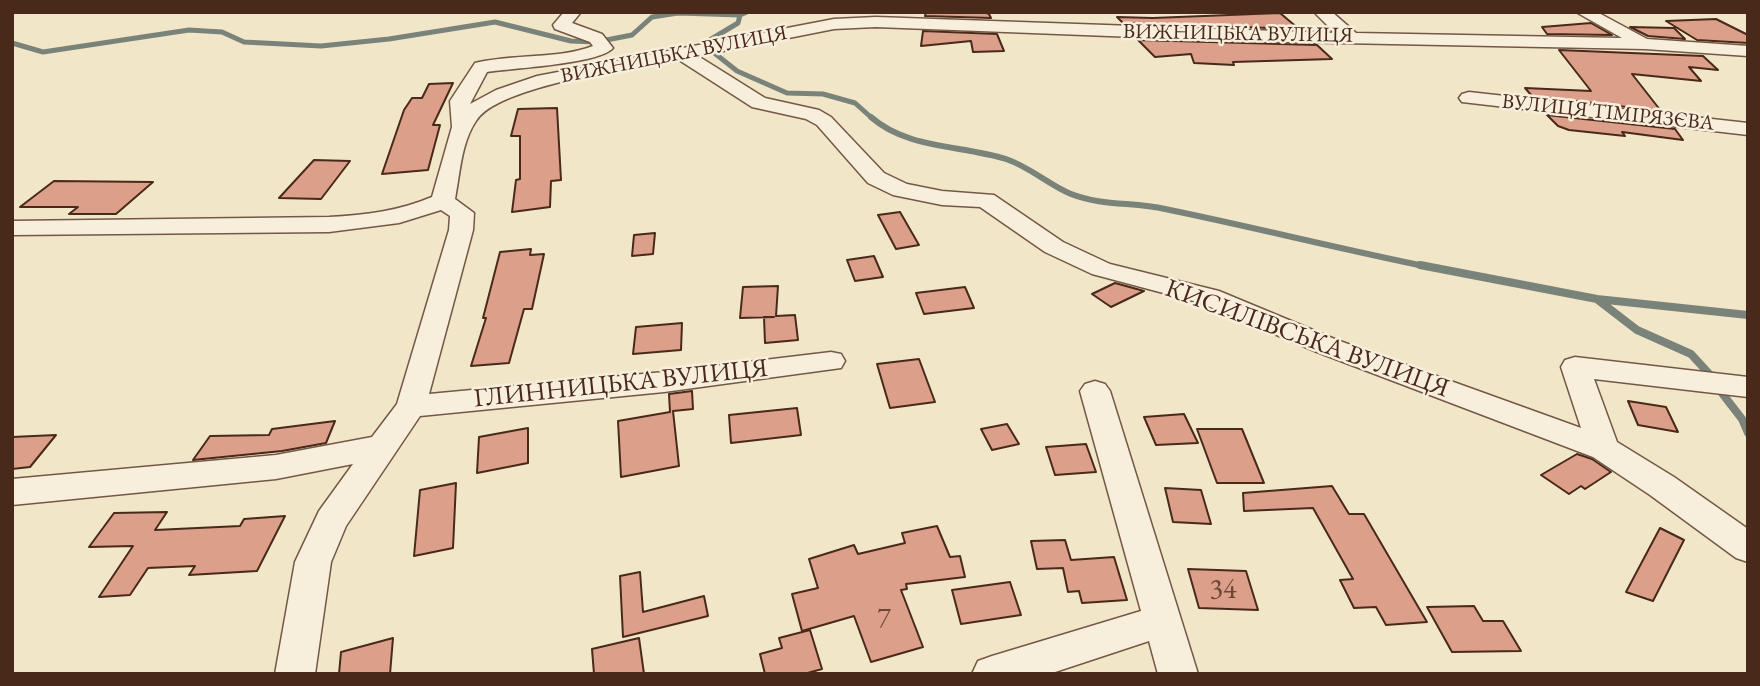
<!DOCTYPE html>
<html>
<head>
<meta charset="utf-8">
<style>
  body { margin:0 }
  #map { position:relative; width:1760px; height:686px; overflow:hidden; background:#f2e6c9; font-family:"EB Garamond",serif }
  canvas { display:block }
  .frame { position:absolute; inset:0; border:14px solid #49291a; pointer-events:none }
</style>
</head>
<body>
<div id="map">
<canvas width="1760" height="686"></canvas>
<div class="frame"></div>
</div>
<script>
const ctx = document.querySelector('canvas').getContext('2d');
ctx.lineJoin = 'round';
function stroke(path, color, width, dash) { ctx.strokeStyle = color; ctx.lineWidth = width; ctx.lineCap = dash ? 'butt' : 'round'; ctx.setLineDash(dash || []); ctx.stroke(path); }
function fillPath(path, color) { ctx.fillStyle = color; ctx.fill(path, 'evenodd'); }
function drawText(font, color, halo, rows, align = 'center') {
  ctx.font = font + ' "EB Garamond",serif'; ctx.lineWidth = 5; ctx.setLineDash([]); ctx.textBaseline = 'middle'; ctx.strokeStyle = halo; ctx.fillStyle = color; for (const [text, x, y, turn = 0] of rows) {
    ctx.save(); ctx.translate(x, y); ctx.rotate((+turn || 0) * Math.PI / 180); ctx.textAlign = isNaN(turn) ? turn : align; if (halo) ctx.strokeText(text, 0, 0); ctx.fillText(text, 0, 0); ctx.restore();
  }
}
const streamFar2 = new Path2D(`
  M740,15L738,23L703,44L737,71L787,93L823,94L855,103L873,119
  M12,43L43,52L189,30L222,32L244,42L321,46L389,39L495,22L571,41L596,42L632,35L652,17L678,13L740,15L747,12`);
const streamFar1 = new Path2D(`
  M871,117C907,149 961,145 1006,159C1030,167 1049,185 1071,194C1102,206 1133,202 1165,209C1253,227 1340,249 1429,267`);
const stream = new Path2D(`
  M1420,265L1597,299L1748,315
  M1598,300L1637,330L1691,354L1712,377
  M1718,388L1742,419L1748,433`);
const building = new Path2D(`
  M926,12H984L989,14L991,18L925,16Z
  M1280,13L1299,29L1123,23L1117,17L1153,18Z
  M1716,19L1748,35V43L1697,40L1666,21Z
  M1591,23L1612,35L1547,34L1542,27Z
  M1630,27L1674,28L1685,39L1648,36Z
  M923,31L997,34L1004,51L973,52L971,41L921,46Z
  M1138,40L1317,45L1332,59L1233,62L1234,65L1194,63L1191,54L1155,57Z
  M1559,50L1703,56L1718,70L1689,67L1701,81L1632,74L1661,111L1532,96L1525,88L1591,91Z
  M453,83L433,125H440L428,170L382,174L404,110L412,98H422L429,84Z
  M557,108L561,180L551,181L550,207L512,212L516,180L520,179V136H511L518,109Z
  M1547,115L1675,129L1683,140L1622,132L1625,136L1569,130L1558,126Z
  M314,160L350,161L321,199L279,198Z
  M54,181L153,182L116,214H69L78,207H20Z
  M900,212L919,245L896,249L878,215Z
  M655,233L653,254L632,256L634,235Z
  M531,249L530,255L544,254L532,309H524L509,363L471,366L486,318H483L500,252Z
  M874,256L883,277L855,281L847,260Z
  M1115,283L1144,291L1111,307L1092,294Z
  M778,286L776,316L795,315L798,340L765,343L764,317H774L740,318L743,287Z
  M965,287L974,308L924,314L916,293Z
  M682,323L681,350L633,354L636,327Z
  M919,359L935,402L890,408L877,364Z
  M692,391L693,409L673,411L679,466L621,477L618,421L670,412L669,394Z
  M1628,401L1666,407L1678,432L1638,425Z
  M797,408L801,435L731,443L729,415Z
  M1184,414L1198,443L1156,445L1144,417Z
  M335,421L326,443L282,451L193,460L210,436L269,435L272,429Z
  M1007,424L1019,444L992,450L981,429Z
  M528,428V463L477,473L479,437Z
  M1197,429H1242L1264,483H1217Z
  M56,435L30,467L12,469V437Z
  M1086,444L1096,472L1055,475L1046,447Z
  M1577,454L1592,459L1611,472L1585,489L1581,486L1569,494L1541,475Z
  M456,483L453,548L414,556L420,490Z
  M1332,486L1349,514H1364L1427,622L1386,625L1376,607L1354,608L1340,580L1353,579L1313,508L1244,511L1243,493Z
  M1165,488L1201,490L1211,524L1173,522Z
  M167,512L155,530L240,526L244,519L285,516L257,571L189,575L195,566L148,568L130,595L99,597L133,546L89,547L114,513Z
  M937,526L950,557L960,556L965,577L906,584L907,589L901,590L923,647L871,662L854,616L802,631L792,594L818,588L809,559L854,545L858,554L905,543L902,533Z
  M1660,528L1684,540L1653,601L1626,592Z
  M1065,540L1071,560L1114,557L1127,600L1082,603L1079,591L1068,592L1063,568L1037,569L1031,541Z
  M1188,569L1246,571L1258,610L1199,608Z
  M640,572L643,612L704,596L708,616L623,637L620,576Z
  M1010,582L1021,615L961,624L952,590Z
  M1474,606L1483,621H1503L1521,651L1452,652L1427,607Z
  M810,630L822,669L804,674H765L760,654L782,648L779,638Z
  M393,638L390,674H339L341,652Z
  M639,638L644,674H594L592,649Z`);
const minor = new Path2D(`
  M564,12H581L572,23L602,34L613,48C599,64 513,68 487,72L470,104L496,90L537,76L834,19L876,17L1335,33L1314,12H1332L1356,33L1622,38L1576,12H1597L1647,39L1748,46V56L1645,49L1239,41L876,27L834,29L698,56L765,98L819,110L831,117L884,173L907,184L942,191L994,195L1063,242L1110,264L1219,291L1337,340L1581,428L1561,367L1565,360L1575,357L1748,377V397L1594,379L1617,442L1674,477L1748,529V562L1736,558L1650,495L1593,457L1317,352L1201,303L1092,274L1045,252L980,207L942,205L893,195L868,183L817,125L806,119L752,107L679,60C636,68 498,85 476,121C461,143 460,174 455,199L474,213L473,230L429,394L664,372L831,352L841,354L845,361L841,368L664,392L420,416L346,526L331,562L315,674H275L295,562L319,511L353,464L276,479L12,505V479L276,455L372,437L397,404L449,230L450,216L441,210L399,223L329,232L12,235V221L329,217C366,215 399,211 432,197L452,127L450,101L475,63C511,54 560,59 593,46L590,42L555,29L553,25Z
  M1469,92L1748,123V135L1462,102L1459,98L1462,94Z
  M1095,381L1105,384L1110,391L1198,674H1158L1149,641L1049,674H972L978,661L992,656L1141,611L1080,391L1085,384Z`);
const farStreetnames = [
  ["ВИЖНИЦЬКА ВУЛИЦЯ",1238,34,1],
  ["ВИЖНИЦЬКА ВУЛИЦЯ",674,55,-11],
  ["ВУЛИЦЯ ТІМІРЯЗЄВА",1608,113,6]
];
const streetNames = [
  ["КИСИЛІВСЬКА ВУЛИЦЯ",1307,339,20],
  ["ГЛИННИЦЬКА ВУЛИЦЯ",621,384,-6]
];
const nearNumbernames = [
  ["34",1223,590],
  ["7",884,619]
];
stroke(streamFar2, '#7a8379', 5);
stroke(streamFar1, '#7a8379', 6);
stroke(stream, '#7a8379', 8);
fillPath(building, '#dc9f8a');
stroke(building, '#49291a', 2);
stroke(minor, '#735846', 3);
fillPath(minor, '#f7efdc');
drawText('21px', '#49291a', '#f7efdc', farStreetnames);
drawText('26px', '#49291a', '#f7efdc', streetNames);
drawText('28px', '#6e4636', null, nearNumbernames);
</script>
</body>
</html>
